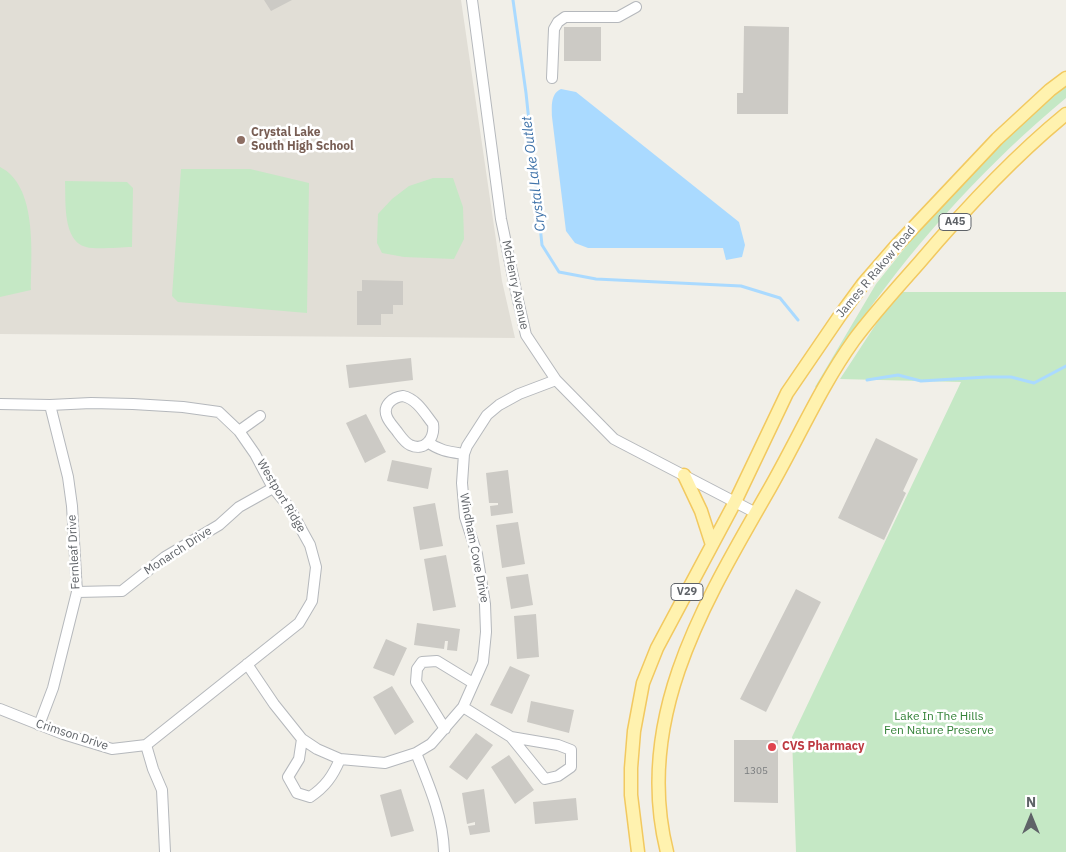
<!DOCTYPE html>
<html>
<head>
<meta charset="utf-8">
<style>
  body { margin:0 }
  #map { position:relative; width:1066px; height:852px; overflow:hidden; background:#f1efe8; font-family:"IBM Plex Sans",sans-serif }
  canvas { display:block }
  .north { position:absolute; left:1006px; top:792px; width:50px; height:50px; -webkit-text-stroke:4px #fff; paint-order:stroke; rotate:0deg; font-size:14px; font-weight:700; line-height:20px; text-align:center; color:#5f6368 }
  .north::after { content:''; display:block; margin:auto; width:18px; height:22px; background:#5f6368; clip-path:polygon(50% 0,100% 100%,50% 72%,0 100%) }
</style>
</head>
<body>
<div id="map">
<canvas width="1066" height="852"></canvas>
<div class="north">N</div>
</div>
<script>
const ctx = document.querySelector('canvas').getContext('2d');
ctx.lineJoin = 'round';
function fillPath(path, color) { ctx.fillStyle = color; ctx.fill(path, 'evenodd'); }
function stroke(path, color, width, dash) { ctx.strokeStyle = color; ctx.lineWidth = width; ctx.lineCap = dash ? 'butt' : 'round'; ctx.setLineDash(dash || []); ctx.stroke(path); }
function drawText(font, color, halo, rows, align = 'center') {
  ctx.font = font + ' "IBM Plex Sans",sans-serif'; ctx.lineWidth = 5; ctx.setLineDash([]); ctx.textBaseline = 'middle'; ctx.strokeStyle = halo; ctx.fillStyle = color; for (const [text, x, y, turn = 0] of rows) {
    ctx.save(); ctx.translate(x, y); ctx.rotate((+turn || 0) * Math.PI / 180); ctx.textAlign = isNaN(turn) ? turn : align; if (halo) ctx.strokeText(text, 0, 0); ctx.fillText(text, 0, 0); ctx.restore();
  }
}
const education = new Path2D(`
  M0,0H461L502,281L515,338L0,334Z`);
const green = new Path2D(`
  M1066,84V98C990,161 920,237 863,318C847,341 833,364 817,388L815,387L876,284L916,234L936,211L1010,134Z
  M0,167C38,186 31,254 31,290L0,297Z
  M181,169H250L309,183L307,313L178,302L172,296Z
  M433,178H453L463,207L464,239L454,259L404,257L382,253L377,243L378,214L392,199L409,186Z
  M65,181L127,182L133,188L132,247C120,247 97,250 86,247C62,241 66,200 65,181Z
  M897,292H1066V852H796L792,737L961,382L840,379Z`);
const water = new Path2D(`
  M561,89L576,92L739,222L745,245L742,257L726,260L723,248H588L575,243L566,231L552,117C552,107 550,94 561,89Z`);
const stream = new Path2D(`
  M513,0L526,93L542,245L559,272L596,279L741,286L780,298L798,320
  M867,380L898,375L921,381L987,377H1011L1034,383L1066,366`);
const building = new Path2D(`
  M264,0H292L271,11Z
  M744,26L789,27L788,114H737V93H743Z
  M564,27H601V61H564Z
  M362,280L403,281V305H393V314H381V325H357V291H362Z
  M411,358L413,380L349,388L346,365Z
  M366,414L386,452L365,463L346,423Z
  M876,438L918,459L903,491L906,493L884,540L838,518Z
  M392,460L432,468L428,489L387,481Z
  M508,470L513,513L491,516L490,506L498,505V503H489L486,473Z
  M435,503L443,546L420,550L413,507Z
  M518,522L525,564L502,568L496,525Z
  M446,555L456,607L433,611L424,559Z
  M528,574L533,605L511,609L506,577Z
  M796,589L821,602L766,712L740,699Z
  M536,614L539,657L517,659L514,616Z
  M417,623L460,629L457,651L447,650L448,641H445L444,649L414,645Z
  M386,639L407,648L394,676L373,668Z
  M510,666L530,675L512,714L490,705Z
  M392,686L414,722L395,735L373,697Z
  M531,701L574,710L569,733L527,722Z
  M476,733L493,745L467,780L449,767Z
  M734,740H778V803L734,802Z
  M509,755L534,790L515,804L491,767Z
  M401,789L414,831L391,837L380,795Z
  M484,789L490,832L470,835L468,826L475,825V822L467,824L462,793Z
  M576,798L578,820L535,824L533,802Z`);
const minor = new Path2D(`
  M472,0L501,219L517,296L526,335L556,380L614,439L756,513
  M552,78L554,29L558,22L565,17H618L636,7
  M403,396C417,399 425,414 433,424C435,438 425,452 410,445C404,442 400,435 396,430C393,426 389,422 387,417C382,405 393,397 403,396Z
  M0,404L50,405L91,403L133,404L183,407L219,412L239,431L255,454L273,488L289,507L310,545L316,567L312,601L299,623L146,745
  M239,431L260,416
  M428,442C439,451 451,452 464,454
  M77,592L122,591L165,557L219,525L239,507L273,488
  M247,664L274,704L302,739L317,749L340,759L385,763L416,753L431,744L463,707L483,662L486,632L485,604L477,554L465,517L462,483L464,454L467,446L487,415L499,405L519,394L556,380
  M463,707L511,737
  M0,709L63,734L112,749L146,745
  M39,725L53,688L77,592L72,506L68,477L50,405
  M445,729L416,682L417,669L422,662L437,661L473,683
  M511,737L558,745L571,750V767L558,776L545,779Z
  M302,739L299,759L288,777L297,793L310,797C325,787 333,776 340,759
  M146,745L153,769L162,790L165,852
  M416,753C429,785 443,817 444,852`);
const major = new Path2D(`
  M684,475L701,511L712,545
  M638,852L631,795V768L634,731L643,683L657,648L735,502L787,393L841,314L863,284L896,246L997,139L1050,90L1066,78
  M667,852C633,717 706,600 770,488C798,439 821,386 854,340C874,313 897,288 919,263C964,210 1012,158 1066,114`);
const markers = [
  [241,140,5,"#8d6e63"],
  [772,747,5,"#e0444e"]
];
const numberNames = [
  ["1305",756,771]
];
const shields = [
  [955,222,32],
  [687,592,32]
];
const shieldNames = [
  ["A45",955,222],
  ["V29",687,592]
];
const educationNames = [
  ["Crystal Lake",251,133],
  ["South High School",251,147]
];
const streetNames = [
  ["James R Rakow Road",876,272,-50],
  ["McHenry Avenue",515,285,78],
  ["Westport Ridge",281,496,59],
  ["Windham Cove Drive",474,548,79],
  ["Monarch Drive",178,551,-33],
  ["Fernleaf Drive",74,552,-93],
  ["Crimson Drive",72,735,18]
];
const parkNames = [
  ["Lake In The Hills",939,717],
  ["Fen Nature Preserve",939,731]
];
const healthNames = [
  ["CVS Pharmacy",782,747]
];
const waterNames = [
  ["Crystal Lake Outlet",534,174,-97]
];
fillPath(education, '#e1ded6');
fillPath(green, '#c5e8c5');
fillPath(water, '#aadaff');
stroke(stream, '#aadaff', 3);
fillPath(building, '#cccac5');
stroke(minor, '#b5b8bc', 12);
stroke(major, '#f2c960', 15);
stroke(minor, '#fff', 10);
stroke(major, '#fff2af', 12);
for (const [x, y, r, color] of markers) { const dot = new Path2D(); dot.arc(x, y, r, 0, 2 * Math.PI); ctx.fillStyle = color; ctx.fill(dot); stroke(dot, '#fff', 2); }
drawText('10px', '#7a7d7f', null, numberNames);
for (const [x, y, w] of shields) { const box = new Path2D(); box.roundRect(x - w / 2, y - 8.5, w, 17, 4); ctx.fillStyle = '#fff'; ctx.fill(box); stroke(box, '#5f6368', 1); }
drawText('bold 11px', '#5f6368', null, shieldNames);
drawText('bold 12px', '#785e54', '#fff', educationNames, 'left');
drawText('12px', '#5f6368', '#fff', streetNames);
drawText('12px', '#348238', '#fff', parkNames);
drawText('bold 12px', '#be3a42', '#fff', healthNames, 'left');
drawText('italic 14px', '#4174aa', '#fff', waterNames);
</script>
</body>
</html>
